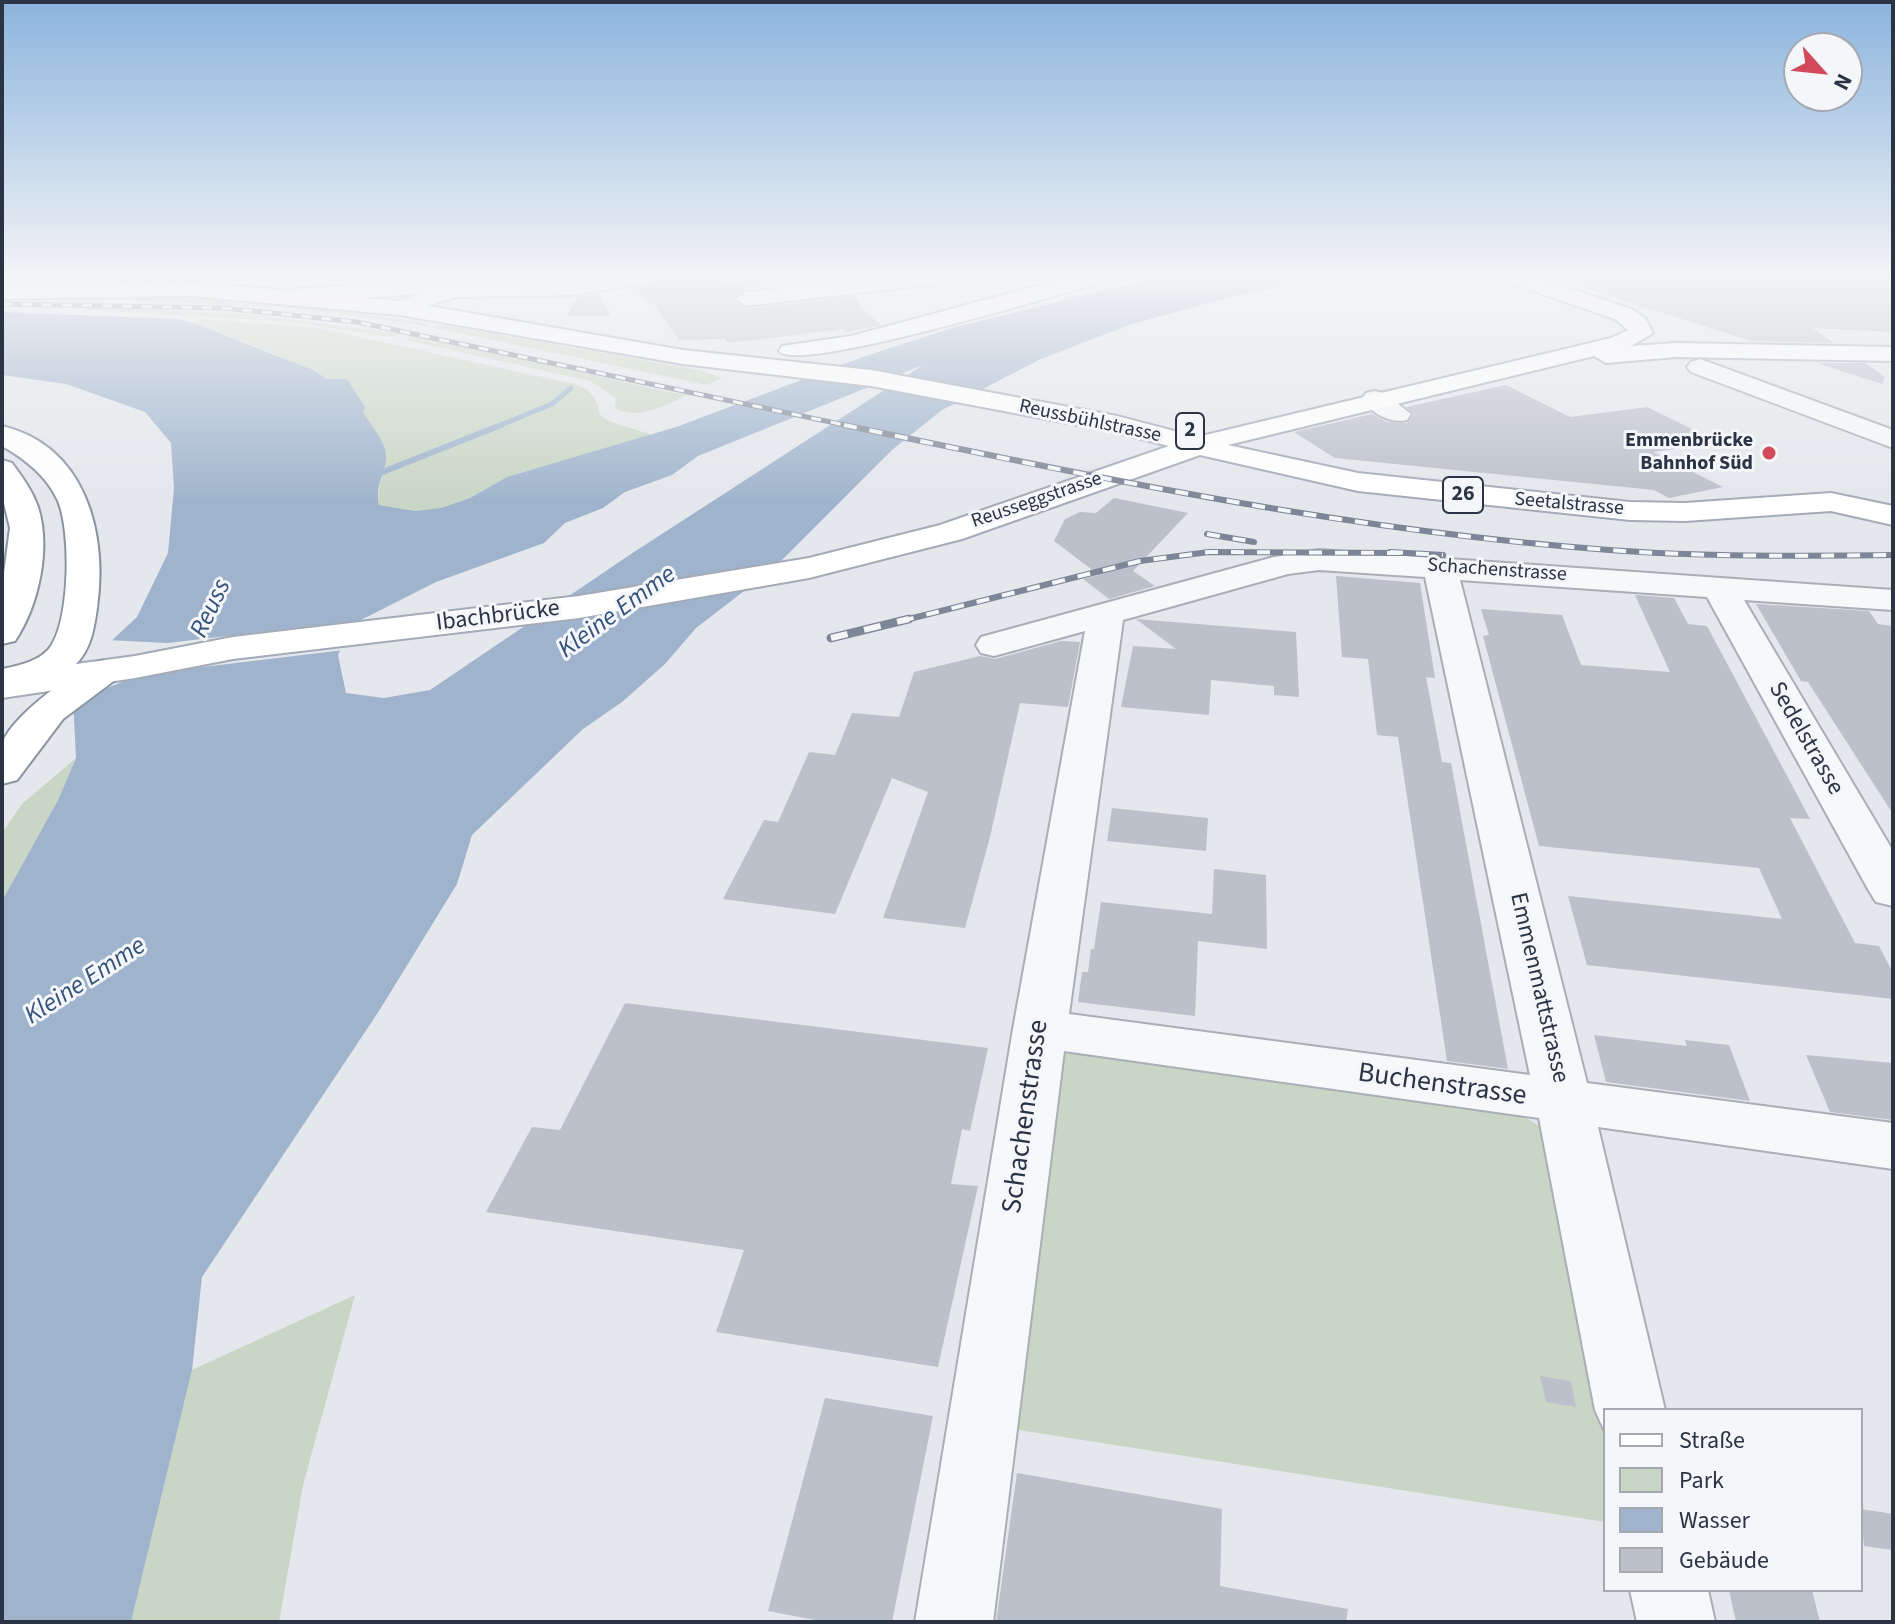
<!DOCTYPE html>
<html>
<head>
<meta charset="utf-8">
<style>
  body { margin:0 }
  #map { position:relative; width:1895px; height:1624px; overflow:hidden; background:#e4e7ec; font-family:"Source Sans 3",sans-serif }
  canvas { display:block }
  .frame { position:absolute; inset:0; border:4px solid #2b3445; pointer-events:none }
  .legend { position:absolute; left:1603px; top:1408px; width:260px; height:184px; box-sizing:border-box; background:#f4f6f9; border:2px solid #a4a8b1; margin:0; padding:10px 14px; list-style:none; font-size:24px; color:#2b3445 }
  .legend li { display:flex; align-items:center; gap:16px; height:40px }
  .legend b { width:40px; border:2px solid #a4a8b1 }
  .north { position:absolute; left:1783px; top:32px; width:80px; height:80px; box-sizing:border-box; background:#f4f6f9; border:2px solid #a4a8b1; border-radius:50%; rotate:117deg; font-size:22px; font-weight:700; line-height:32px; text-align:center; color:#2b3445 }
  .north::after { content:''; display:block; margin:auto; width:28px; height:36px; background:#d1495b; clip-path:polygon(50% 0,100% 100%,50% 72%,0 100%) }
</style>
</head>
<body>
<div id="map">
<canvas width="1895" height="1624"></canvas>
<div class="frame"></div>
<ul class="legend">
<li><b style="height:10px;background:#fff"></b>Straße</li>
<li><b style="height:22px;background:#c9d6c5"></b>Park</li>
<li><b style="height:22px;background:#9fb4cc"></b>Wasser</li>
<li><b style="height:22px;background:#bbc0ca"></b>Gebäude</li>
</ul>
<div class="north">N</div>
</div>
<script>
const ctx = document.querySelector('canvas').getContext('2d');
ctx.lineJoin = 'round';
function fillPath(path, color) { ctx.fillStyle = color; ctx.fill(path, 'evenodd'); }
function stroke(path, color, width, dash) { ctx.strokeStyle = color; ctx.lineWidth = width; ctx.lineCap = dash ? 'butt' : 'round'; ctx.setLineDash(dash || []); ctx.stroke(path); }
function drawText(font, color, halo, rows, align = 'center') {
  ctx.font = font + ' "Source Sans 3",sans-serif'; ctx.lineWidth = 6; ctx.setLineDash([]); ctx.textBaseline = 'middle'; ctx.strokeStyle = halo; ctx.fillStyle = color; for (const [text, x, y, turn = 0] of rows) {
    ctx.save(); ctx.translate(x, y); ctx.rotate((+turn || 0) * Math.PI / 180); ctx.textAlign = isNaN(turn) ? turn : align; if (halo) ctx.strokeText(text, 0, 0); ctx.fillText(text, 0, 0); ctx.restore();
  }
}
const green = new Path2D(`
  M147,297L276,303L429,323L426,326L294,308L101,299Z
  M93,307L246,314L404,334L389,337L293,322L85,310Z
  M201,319L319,328L574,384C591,389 597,398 600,415L611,422L653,435L507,477L470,498L441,508L415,511L379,505C375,485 391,464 383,446C351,370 263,351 194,323Z
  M444,325L705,371L721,378L707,385L431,327Z
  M412,335L664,391L687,395C665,405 638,421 615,408L616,398L590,381L405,340Z
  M76,758L58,800L2,901V833L22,804Z
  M1072,1051L1512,1109L1544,1129L1605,1410V1522L1000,1427L1061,1056Z
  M355,1295L303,1485L279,1622H131L192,1370Z`);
const water = new Path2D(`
  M1162,276H1330L1231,297L1129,325L1041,359L942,410L892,450L774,568L696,628L665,664L622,702L583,729L472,835L457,884L379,1011L202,1277L192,1370L131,1622H2V901L58,800L76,758L73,700L78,672L137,617L168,553L174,488L171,443L145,412L66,384L2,375V312L176,319L194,323L313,370L327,379H347L365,407L363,412C371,425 388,444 386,459C384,477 375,486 379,505L415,511L441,508L470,498L507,477L676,427L863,357L952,328ZM923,365L631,554L430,690L384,698L346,693L338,655L353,624L436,582L544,543L565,523L603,508L625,492L672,475L698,456Z`);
const pier = new Path2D(`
  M373,619L356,627L344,650L161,672L135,677L94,693L75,670L107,640L167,643Z`);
const streamFar1 = new Path2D(`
  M496,427L552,404L571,388`);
const stream = new Path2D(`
  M370,477L501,425`);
const building = new Path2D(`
  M686,276H712L724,281L844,276L746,289L732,300L746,309L856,296L861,308L881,325L846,332L843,329L728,343L725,339L679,340L654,305L627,289Z
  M1564,276L1893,278V332L1812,328L1834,343L1751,341L1563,281Z
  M599,294L611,316H567L577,297Z
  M1817,363H1865L1885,377L1882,384Z
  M1506,385L1570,417L1647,407L1719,442L1653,452L1723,487L1669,498L1654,490L1335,458L1294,432L1372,414L1387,422L1407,423L1414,414L1406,407Z
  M1114,498L1188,513L1133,571L1155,586L1109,599L1083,579L1099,575L1054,541L1065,519L1080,512L1096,513Z
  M1336,576L1420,583L1435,678L1426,677L1442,762L1451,763L1508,1069L1447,1061L1398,737L1377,735L1368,659L1342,657Z
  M1635,595L1674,598L1688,624L1707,626L1810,819L1790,818L1855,943L1879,946L1893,973V999L1587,965L1568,896L1782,919L1759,868L1539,846L1483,636L1489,635L1481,609L1562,615L1581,665L1670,672Z
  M1756,604L1869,611L1878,624L1893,626V814L1808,682L1801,681Z
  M1136,619L1296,632L1299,697L1274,695V686L1211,680L1209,715L1121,707L1133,646L1176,649Z
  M1061,641L1080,642L1068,707L1020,703L990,837L965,928L883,918L928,792L892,778L835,914L723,899L764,820L778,822L809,752L835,755L852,713L899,717L914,672L980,656L995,659Z
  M1112,808L1208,818L1206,851L1107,841Z
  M1214,869L1266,875L1267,949L1198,941L1195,1016L1078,1002L1082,972H1088L1091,949H1094L1101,902L1212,914Z
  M625,1003L988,1048L970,1131L962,1129L951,1184L978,1186L938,1367L716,1332L744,1250L486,1212L532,1127L560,1130Z
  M1594,1035L1687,1046L1685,1040L1729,1045L1750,1101L1606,1082Z
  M1806,1055L1893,1063V1120L1830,1112Z
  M1540,1376L1571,1381L1576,1407L1546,1402Z
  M825,1398L933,1416L892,1622H826L768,1611Z
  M1017,1473L1222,1509L1220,1586L1348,1609L1346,1622H996Z
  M1861,1509L1893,1514V1550L1864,1546Z
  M1729,1590H1812L1820,1622H1736Z`);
const minor = new Path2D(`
  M610,276H666L655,282L572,295L456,297L400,315L389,308L392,303L419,294L294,303L283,296L294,289L433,280L443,286L572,281Z
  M894,276H964L953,282L746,306L735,299L746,292Z
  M1700,359L1893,430V448L1691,372L1687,367L1691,362Z
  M1375,391L1384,393L1411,414L1407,420C1389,424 1372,413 1362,399L1366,393Z
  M1319,550L1893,590V610L1744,600L1893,851V906L1876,902L1869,891L1707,597L1460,580L1587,1083L1893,1123V1169L1598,1127L1665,1410H1605V1432L1595,1410L1539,1118L1064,1051L993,1622H915L1013,1029L1085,631L994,656L981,653L976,645L981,637L1274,557ZM1319,570L1425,577L1530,1075L1069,1014L1123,620L1288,574Z
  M1630,1590H1708L1715,1622H1637Z`);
const major = new Path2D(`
  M1074,276H1110L1107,281C1066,292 796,375 779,351L782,346L851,336Z
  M1502,276H1534L1631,309L1645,318L1653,333L1631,346L1676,343L1893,347V361L1676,357L1606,363L1594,356L1228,445L1358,473L1630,502L1685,503L1831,493L1893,506V525L1831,511L1685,521L1630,520L1358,491L1200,455L962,539L809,578L579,618L233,659L135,678L2,698V674L135,656L233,637L579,596L809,558L940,525L1169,446L1115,432L871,386L683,364L400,315L191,296L2,299V285L191,282L400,301L683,350L871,370L1117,416L1197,437L1611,338L1628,330L1615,319L1505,281Z`);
const highway = new Path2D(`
  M2,426C86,446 108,534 97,608C94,629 91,649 76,664C58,683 26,688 2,693V669C18,666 41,661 51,646C70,618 71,532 58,501C47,476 25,459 2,446Z
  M2,460L12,463C22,477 32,490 38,507C51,548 39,605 15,641L2,644V588L10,528L2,495Z
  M102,661L115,664L121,672L115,680L63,719L17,780L2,784C2,772 0,757 2,745C8,719 77,667 102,661Z`);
const railFar2 = new Path2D(`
  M2,304L224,308L357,322L854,427`);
const railFar1 = new Path2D(`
  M844,425C1097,478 1351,531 1609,550C1703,557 1798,556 1893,555
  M1207,534L1254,542
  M1390,552L1443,555
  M901,621L1140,561L1209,552L1402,553`);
const rail = new Path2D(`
  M831,638L909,619`);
const markers = [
  [1769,453,8,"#d1495b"]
];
const farStreetnames = [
  ["Reussbühlstrasse",1090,422,12],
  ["Reusseggstrasse",1037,501,-19],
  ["Seetalstrasse",1569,505,5],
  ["Schachenstrasse",1497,571,4]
];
const farPoinames = [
  ["Emmenbrücke",1753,442],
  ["Bahnhof Süd",1753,465]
];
const shields = [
  [1190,431,28],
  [1463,495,40]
];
const shieldNames = [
  ["2",1190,431],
  ["26",1463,495]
];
const streetNames = [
  ["Ibachbrücke",498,617,-7],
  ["Sedelstrasse",1805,739,60],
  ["Emmenmattstrasse",1538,988,77]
];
const waterNames = [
  ["Reuss",212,609,-65],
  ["Kleine Emme",618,613,-36],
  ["Kleine Emme",86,982,-33]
];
const nearStreetnames = [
  ["Buchenstrasse",1442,1086,8],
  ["Schachenstrasse",1027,1117,-82]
];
fillPath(green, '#c9d6c5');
fillPath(water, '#9fb4cc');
fillPath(pier, '#e4e7ec');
stroke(streamFar1, '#9fb4cc', 5);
stroke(stream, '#9fb4cc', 6);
fillPath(building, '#bbc0ca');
stroke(minor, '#a9aeb7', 4);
stroke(major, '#a3abb8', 4);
stroke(highway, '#8b94a3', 4);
fillPath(minor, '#f7f8fa');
fillPath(major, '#fff');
fillPath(highway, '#fff');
stroke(railFar2, '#7d8696', 5);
stroke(railFar1, '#7d8696', 6);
stroke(rail, '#7d8696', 9);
stroke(railFar2, '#f4f6f9', 3, [10]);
stroke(railFar1, '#f4f6f9', 4, [13]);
stroke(rail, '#f4f6f9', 6, [17]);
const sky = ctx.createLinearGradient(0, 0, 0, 503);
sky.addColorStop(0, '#8bb4dd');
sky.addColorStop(0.55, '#f3f4f6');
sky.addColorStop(1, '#f3f4f600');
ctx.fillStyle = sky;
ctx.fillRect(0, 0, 1895, 503);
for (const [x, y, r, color] of markers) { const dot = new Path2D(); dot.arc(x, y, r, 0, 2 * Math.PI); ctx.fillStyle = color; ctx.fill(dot); stroke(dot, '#f4f6f9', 3); }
drawText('20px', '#2b3445', '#f4f6f9', farStreetnames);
drawText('bold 20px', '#2b3445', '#f4f6f9', farPoinames, 'right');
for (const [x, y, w] of shields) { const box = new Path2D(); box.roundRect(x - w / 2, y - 18, w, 36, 6); ctx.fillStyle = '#f4f6f9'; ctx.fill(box); stroke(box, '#2b3445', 2); }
drawText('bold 22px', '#2b3445', null, shieldNames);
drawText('24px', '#2b3445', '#f4f6f9', streetNames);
drawText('italic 26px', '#34527a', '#f4f6f9', waterNames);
drawText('28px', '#2b3445', '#f4f6f9', nearStreetnames);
</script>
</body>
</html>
